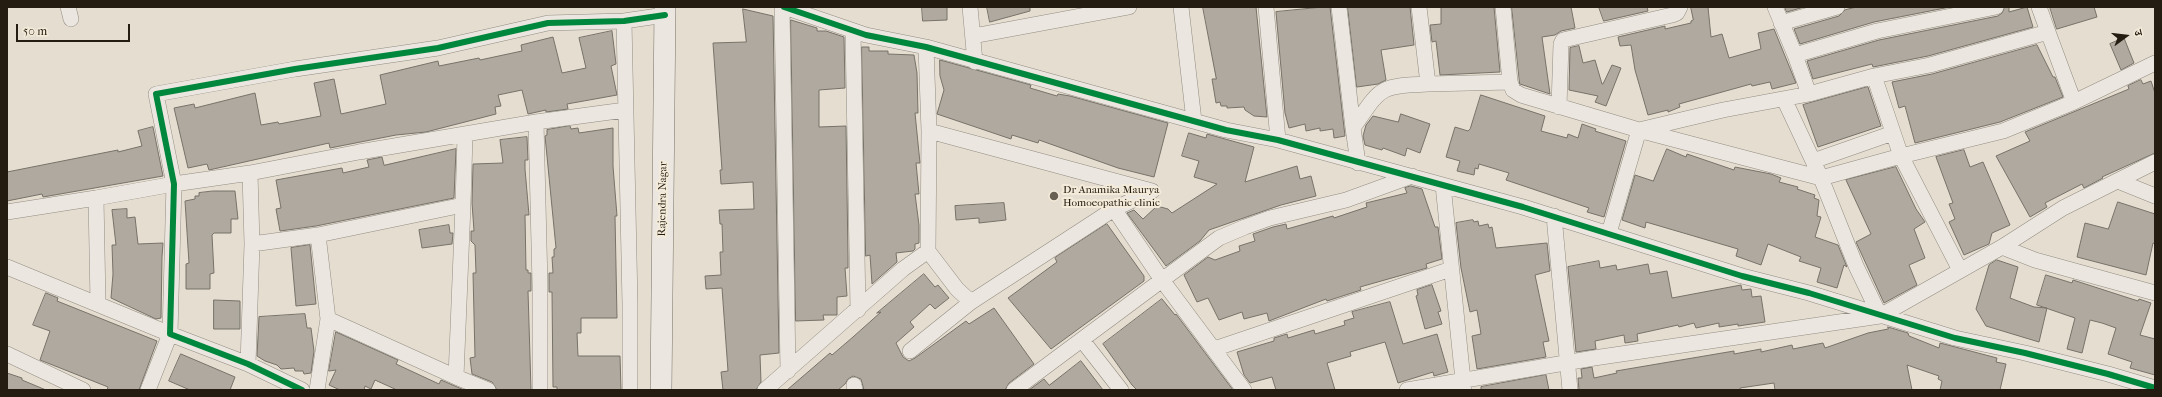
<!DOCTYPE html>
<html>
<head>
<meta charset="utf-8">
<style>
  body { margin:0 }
  #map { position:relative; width:2162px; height:397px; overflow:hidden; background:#e5ddcf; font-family:"IM FELL French Canon","Noto Serif Devanagari",serif }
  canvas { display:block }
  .frame { position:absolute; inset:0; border:8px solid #241c10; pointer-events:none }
  .north { position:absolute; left:2106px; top:16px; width:40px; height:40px; -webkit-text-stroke:3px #f4ebda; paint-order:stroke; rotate:75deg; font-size:11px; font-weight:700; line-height:16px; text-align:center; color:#241c10 }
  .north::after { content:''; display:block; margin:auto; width:14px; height:18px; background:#241c10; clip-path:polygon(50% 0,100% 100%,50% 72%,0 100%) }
  .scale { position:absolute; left:16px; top:24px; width:114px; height:18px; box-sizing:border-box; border:2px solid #241c10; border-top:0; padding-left:5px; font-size:12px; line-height:14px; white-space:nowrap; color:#241c10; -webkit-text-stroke:3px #f4ebda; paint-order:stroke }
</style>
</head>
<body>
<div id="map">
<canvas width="2162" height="397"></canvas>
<div class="frame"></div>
<div class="north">उ</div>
<div class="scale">50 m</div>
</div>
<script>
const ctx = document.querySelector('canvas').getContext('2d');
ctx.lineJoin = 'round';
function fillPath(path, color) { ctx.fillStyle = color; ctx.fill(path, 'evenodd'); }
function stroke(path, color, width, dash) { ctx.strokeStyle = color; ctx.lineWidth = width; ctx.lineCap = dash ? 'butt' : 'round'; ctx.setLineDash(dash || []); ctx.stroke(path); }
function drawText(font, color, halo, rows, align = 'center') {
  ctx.font = font + ' "IM FELL French Canon",serif'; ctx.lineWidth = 4; ctx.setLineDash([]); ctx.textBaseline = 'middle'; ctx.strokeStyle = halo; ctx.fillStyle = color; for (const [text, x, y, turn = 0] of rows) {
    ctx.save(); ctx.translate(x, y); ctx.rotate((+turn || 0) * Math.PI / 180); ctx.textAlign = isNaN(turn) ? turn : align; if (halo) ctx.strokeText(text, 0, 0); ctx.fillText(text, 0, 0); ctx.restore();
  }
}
const building = new Path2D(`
  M922,7H947V20L923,21Z
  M987,7H1030V11L990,22Z
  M1203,7H1256L1267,117L1254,116L1245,110L1244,107L1227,108V106H1221L1220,102L1216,103L1212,79H1216Z
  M1323,7H1330L1345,136L1334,138L1333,129L1320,131V128L1306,131L1305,124L1289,128L1285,113L1276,12Z
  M1348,7H1410L1414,45L1381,50L1386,80L1378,84L1357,87Z
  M1448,7H1494L1500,72L1440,75L1436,41L1432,42L1430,25L1441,24V8Z
  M1512,7H1571L1575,28L1561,31L1555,35L1542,37L1550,94L1520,84Z
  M1599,7H1647L1648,11L1604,21Z
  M1691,7H1708L1711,37L1722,34L1729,58L1761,49L1758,33L1774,29L1796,83L1772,89L1770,82L1752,86L1751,84L1679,104L1680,107L1668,112V110L1648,115L1635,70L1631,45L1620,46L1618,37L1665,26V29L1691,23V21L1693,20Z
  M1785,7H1804L1787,12Z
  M1857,7H1950L1874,22L1800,44L1794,29L1839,16L1845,10Z
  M2005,7H2009V12L2027,7L2033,27L1928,56L1873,67L1872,64L1813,79L1807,61L1879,40L1998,16L2002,13Z
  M2050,7H2094L2097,17L2057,29Z
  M743,9L773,16L779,353L760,355L761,382L756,390H723L721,372L728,371L722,288L706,289L705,276L721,275L720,252H723L722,224H720L719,210L754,209L753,182L721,184L720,170H722L713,43L746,42Z
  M791,20L817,28V31H826L844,37L845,88L819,90V127L846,126L848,257V268H845L847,296L837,297V315H823L824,320L796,321Z
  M612,31L616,64L611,66L617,95L567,104L568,109L546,112V110L528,114L522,90L498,95L501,106L495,107L496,114L426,132L396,135L330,148L329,143L209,170L207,164L188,168L174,108L194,104L195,108L255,93L261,125L278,122L279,124L321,116L314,83L334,79L341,114L386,104L380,75L438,61L439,66L479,58L480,60L522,51L521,45L553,37L562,73L586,68L579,38Z
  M2124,38L2134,63L2121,70L2110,44Z
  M2037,45L2053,77H2055L2063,97L2000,122L1915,143L1905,106L1899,108L1892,82L1932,74Z
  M1579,46L1583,63L1595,60L1602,84H1603L1612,65L1621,68L1606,106L1595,102L1598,96L1569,90L1570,48Z
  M862,47H869V51H888V54L914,55L917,73L918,113H915L920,163H916L919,194H915L919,225V243L915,244V249L913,251L896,253L897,262L872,284L870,255L866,256Z
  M940,60L1031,85L1030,88L1057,96L1058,94L1070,96L1168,123L1154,177L1118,168L1039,140L1038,143L1012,135L1011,139L937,114L944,90L940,76Z
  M2141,80L2143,84L2151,81L2155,93V153L2102,177L2103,178L2084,188L2082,184L2045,203L2047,207L2030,217L1996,156L2030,141L2025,132L2129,89L2128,86Z
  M1868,87L1881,126L1818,147L1803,105Z
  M1481,95L1545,116L1541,131L1567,138L1568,134L1578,138L1582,124L1596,129L1595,131L1626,141L1604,217L1587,212L1589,208L1506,180L1509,173L1479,164L1478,169L1475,168L1474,175L1457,171L1460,161L1446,157L1455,127L1468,131L1470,129Z
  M1401,114L1430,124L1420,153L1407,148L1405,156L1383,148L1382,150L1365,145L1363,136L1366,125L1373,116L1398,122Z
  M570,126L571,129L578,128L579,133L613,128V166L617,216H615L617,318H581V333H577L578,356H620L621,390H557V387H553L552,292H549V273H553L552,257H554V249L556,248L545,136L547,135V130Z
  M153,127L163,176L43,197L42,194L7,201V172L118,150V152L142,146L138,131Z
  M1189,133L1206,138L1207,134L1254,147L1245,182L1297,166L1300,179L1311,176L1316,196L1281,205L1209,230L1200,241L1166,266L1127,213L1134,210L1143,219L1157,206L1168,209L1172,213L1217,184L1194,177L1199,161L1182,156Z
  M527,137L528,160H525V169L529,215H525L526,270H528V273H531V291H528L531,390H497L492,382L472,374L470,358L475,357L473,273H476L475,245L471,241V231H474L472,203L473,164L503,163L500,140Z
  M456,149L454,198L316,226L280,231L276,209L281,208L276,180L342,168L343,173L369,167L367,160L382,157L384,165Z
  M1667,149L1686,157L1687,154L1734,170L1735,167L1771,174L1781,178L1779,182L1798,187L1797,189L1815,195L1814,198L1819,200L1817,216L1821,217L1815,237L1838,245L1847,267L1844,265L1837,288L1817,282L1821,268L1799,261L1801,257L1768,244L1761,265L1736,256L1738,249L1646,222L1645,228L1622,220L1635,175L1653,181Z
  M1964,150L1970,167L1983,162L2010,225L1992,233L1989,244L1964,255L1949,222L1955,219L1949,204L1953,203L1936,157Z
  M1896,167L1916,209L1925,222L1914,229L1925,258L1909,265L1917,285L1884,303L1856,242L1871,234L1846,180Z
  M1411,186L1422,189L1435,227H1438L1442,259L1426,264L1427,268L1360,287L1361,290L1327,301L1326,299L1269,321L1267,313L1244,319L1242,312L1219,320L1208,298L1197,302L1184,275L1208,257L1215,260L1240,251L1239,246L1255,241L1253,234L1273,227L1286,224L1287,229L1333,216L1334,218L1367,207L1366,203L1407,193L1405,188Z
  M213,191H235L238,219H231V233H214L212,235L214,273L210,274V289H186V264L189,263L185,201L195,199V196H199V193Z
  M2118,202L2155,214V244L2153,243L2146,275L2077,257L2085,223L2108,229Z
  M1004,203L1006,220L979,223V218L956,220L955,206Z
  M127,209V218L135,217L138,244L163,243L162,257L161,318L156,319L111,298L113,274L112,245H116L112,210Z
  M1473,220L1474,222L1478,221L1479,226L1488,224L1489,228L1492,227L1496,248L1547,243L1550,271L1535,275L1549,341L1543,342L1546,357L1477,369L1472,336L1481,334L1477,310L1470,312L1461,268L1456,223Z
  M1107,224L1144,276V281L1051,349L1008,298L1057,262L1055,258Z
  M449,225L450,233H453L452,244L422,248L419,230Z
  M310,245L316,304L296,306L291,248Z
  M1997,260L2018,267L2010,298L2034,307L2047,308L2039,342L1986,326L1976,309L1989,265Z
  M1599,261L1600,268L1616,265L1617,270L1648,264L1650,274L1667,271L1672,298L1741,285L1742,290L1751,289L1752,297L1761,296L1765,322L1738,326V324L1719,327V323L1696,328L1694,323L1679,327L1678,325L1637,334L1638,341L1625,343L1624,335L1595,341L1596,349L1576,352L1568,267Z
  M924,274L935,287L938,285L949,298L935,309L930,304L910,322L914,327L896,343L903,357L909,361L915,358L966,321L969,324L994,308L1034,364L1009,383L1005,390H864L861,379L853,376L848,379L845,384L838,390H787L830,353L832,355L853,337L881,312L877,313Z
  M2046,275L2072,283L2073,280L2138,301L2139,299L2151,303L2140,335L2155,339V375L2130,368L2132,362L2108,354L2116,328L2102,323L2090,320L2082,353L2067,349L2075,318L2037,305Z
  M1432,285L1441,311L1438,312L1442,324L1425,329L1416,296L1418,295L1417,290Z
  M46,293L58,298L57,301L157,341L139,390H107L108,387L40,360L50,331L33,325Z
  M1162,299L1175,315L1176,314L1233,390H1137L1132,385L1103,344Z
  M214,300L240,301V329H214Z
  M1390,302L1403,344L1437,334L1448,372L1434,376L1433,372L1398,383L1385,342L1350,352L1351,356L1327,363L1335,390H1276L1272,377L1250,383L1244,375L1237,352L1274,341V338L1287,334L1288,338L1314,330L1315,334L1345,325L1344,321L1354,318L1352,312Z
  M305,314L307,328H311L314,351L311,373L304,374L303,371H295L294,368L281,369L277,365L265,361L257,356L259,317Z
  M1888,327L1908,333L1909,336L1939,348L1940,343L1997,358L1996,362L2006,364L2000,390H1940L1942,381L1938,379L1939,376L1907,365L1912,390H1775L1774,383L1740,388V390H1579L1578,378H1582L1581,369L1592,367L1594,378L1617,373L1616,371L1734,351V354L1761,349V352L1792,345L1793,349L1823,343L1825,348L1868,333L1888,329Z
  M336,332L398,360L396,364L439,384L441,380L464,390H397L375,380L371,389L365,386L364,390H340L329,385L336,370L329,371Z
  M181,354L235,377L230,390H190L169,381Z
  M1081,361L1103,390H1029L1044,379L1049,385Z
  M7,373L22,378V380L46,390H7Z
  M1546,375L1549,390H1481V387Z`);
const street = new Path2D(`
  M68,7L71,19
  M782,7L788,371
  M784,7L866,35L926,47L1226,130L1278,140L1523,207L1742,276L1809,293L1955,338L2025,353L2108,374L2155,388
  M970,7L975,62
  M1181,7L1194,121
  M1266,7L1278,140
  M1339,7L1353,128
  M1503,7L1510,82L1513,90L1521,95L1639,130L1609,233
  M1775,7L1795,55
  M2039,7L2048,32
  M624,21L630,304V390
  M1781,23L1837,7
  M853,31L858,310
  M973,36L1129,7
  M926,47L929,131L928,251
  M1874,76L1901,156L2003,131L2074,102L2155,63
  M1428,84L1510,82
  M1809,94L1795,55L1877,31L1996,7
  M1559,107L1561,44L1563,40L1672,15L1677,13L1680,7
  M536,122L625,110
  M1639,130L1723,110L1809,94L1874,76L1930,65L2048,32L2074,102
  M929,131L1152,191
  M1642,131L1821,178L1784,99
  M1813,161L1893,133
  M1358,163L1353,128C1381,88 1377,86 1428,84L1419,7
  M250,173L252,244
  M2118,181L2155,196
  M1443,185L1464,390
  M96,198L174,184L250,173L359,152L536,122L540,285V390
  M463,205L465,135
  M1114,209L1152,191
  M7,212L96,198L98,303
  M1554,216L1570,390
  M2002,247L2035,260L2155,293
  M7,267L170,334L148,390
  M1880,316L1856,266L1821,178L1901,156L1960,270
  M1082,340L1121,390
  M1214,349L1451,269
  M910,351L971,302
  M7,354L83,390
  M248,364L252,244L318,235L328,319L456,377L463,205L318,235
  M456,377L488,390
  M854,385L855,390
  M302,390L248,364L170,334L174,184L156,94L295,69L438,48L548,23L624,21L665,15
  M317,390L328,319
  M765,390L903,269L928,251L957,289L971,302L1114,209L1162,280L1014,390
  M1244,390L1162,280L1219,238L1245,227L1270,218L1346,200L1412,176
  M1407,390L1594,358L1880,316L2002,247L2063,208L2155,162`);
const secondary = new Path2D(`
  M661,390L665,7`);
const cycleway = new Path2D(`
  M784,7L866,35L926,47L1226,130L1278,140L1523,207L1742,276L1809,293L1955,338L2025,353L2108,374L2155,388
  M302,390L248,364L170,334L174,184L156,94L295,69L438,48L548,23L624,21L665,15`);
const markers = [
  [1054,196,5,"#686053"]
];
const poiNames = [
  ["Dr Anamika Maurya",1063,190],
  ["Homoeopathic clinic",1063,203]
];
const streetNames = [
  ["Rajendra Nagar",663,199,-89]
];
fillPath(building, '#afa9a0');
stroke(building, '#777269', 1);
stroke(street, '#928d84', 16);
stroke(secondary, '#777269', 22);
stroke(street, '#ebe6df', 15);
stroke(secondary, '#ebe6df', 21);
stroke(cycleway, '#00873e', 6);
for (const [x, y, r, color] of markers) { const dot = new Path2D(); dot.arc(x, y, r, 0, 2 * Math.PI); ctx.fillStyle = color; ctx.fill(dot); stroke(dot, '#f4ebda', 1.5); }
drawText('11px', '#241c10', '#f4ebda', poiNames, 'left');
drawText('11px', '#241c10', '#f4ebda', streetNames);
</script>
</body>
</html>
